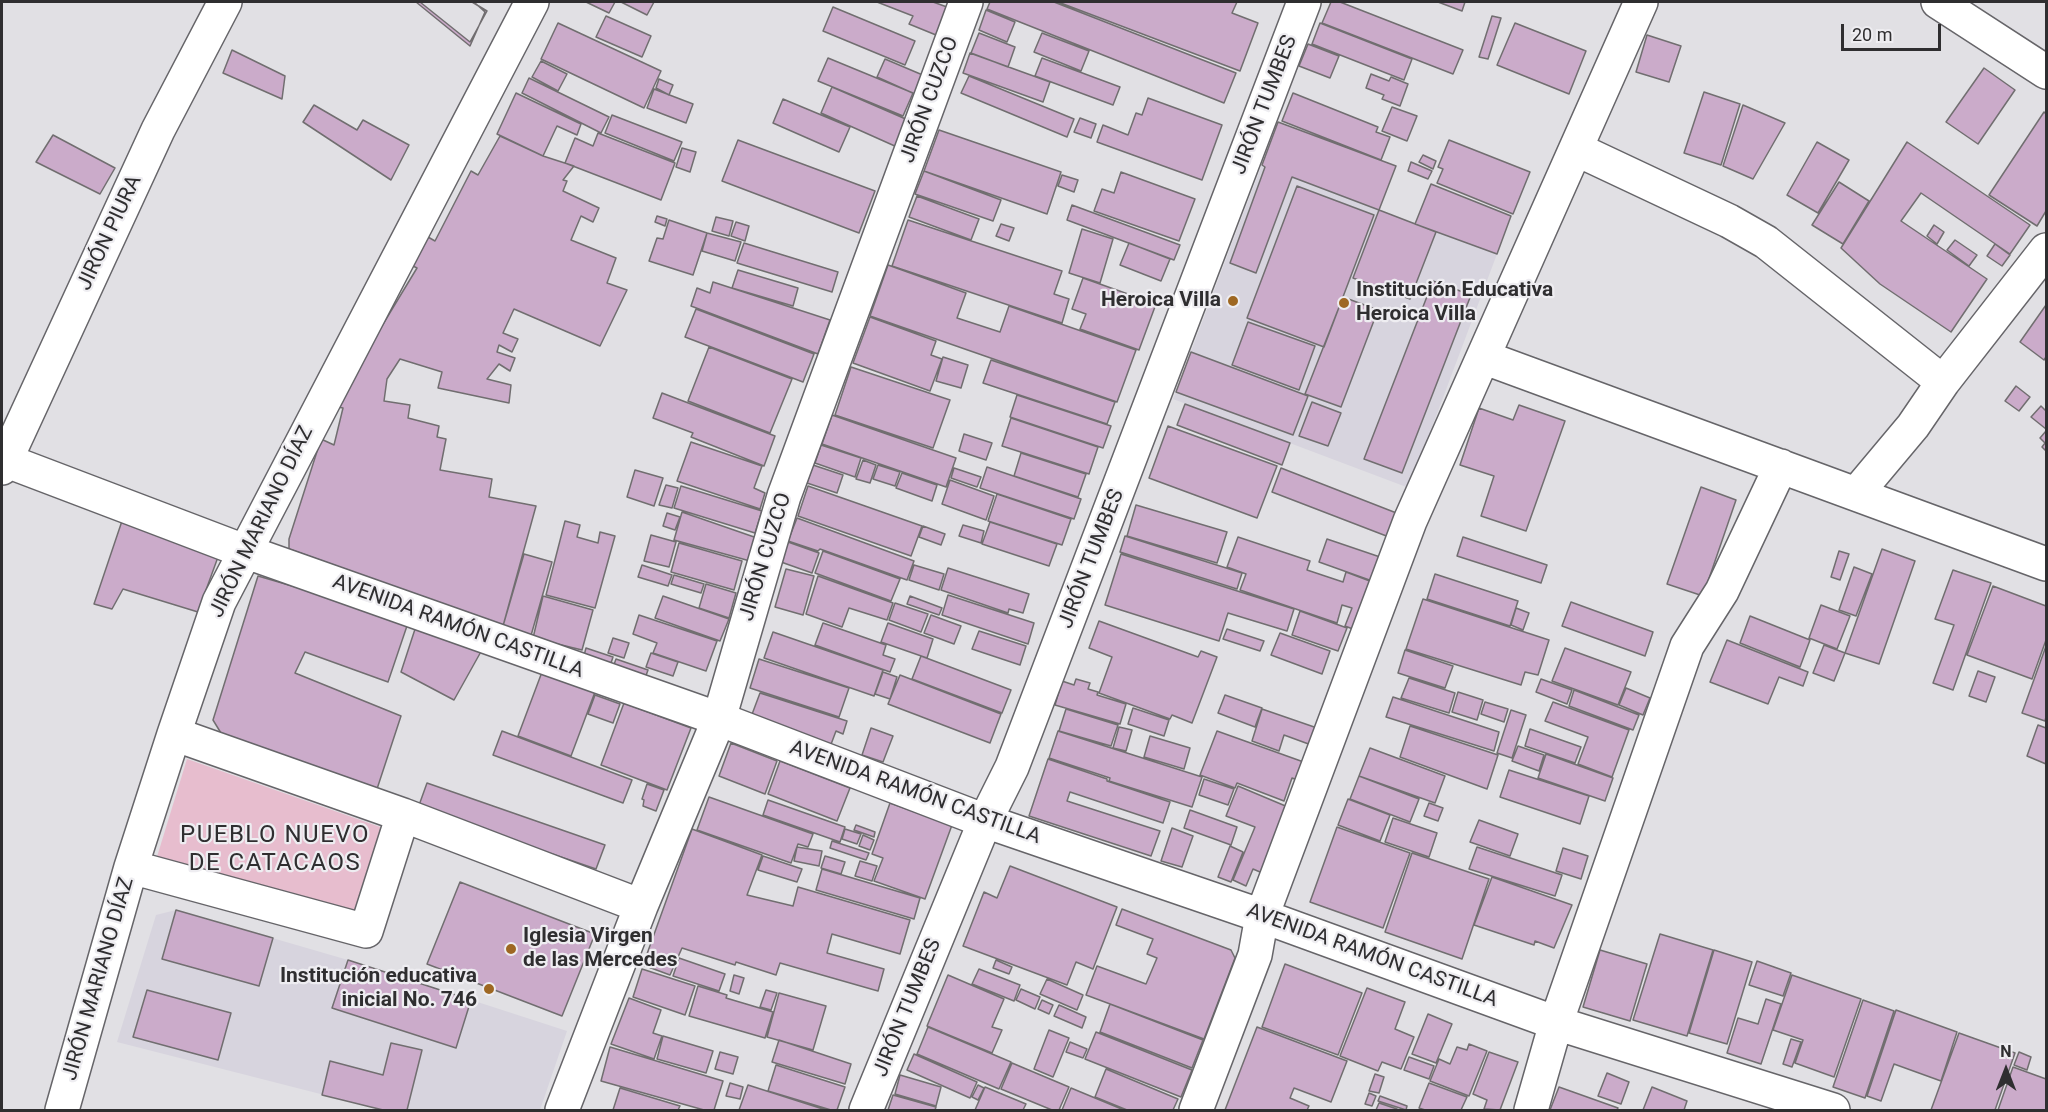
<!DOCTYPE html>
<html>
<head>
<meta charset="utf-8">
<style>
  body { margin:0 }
  #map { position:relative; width:2048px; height:1112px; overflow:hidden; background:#e1e0e4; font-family:Roboto,sans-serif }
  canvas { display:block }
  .frame { position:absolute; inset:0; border:3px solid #2f2e30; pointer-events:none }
  .north { position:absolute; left:1976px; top:1040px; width:60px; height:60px; -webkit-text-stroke:4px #eeedf1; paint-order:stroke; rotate:0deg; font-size:16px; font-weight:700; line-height:24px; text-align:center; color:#2f2e30 }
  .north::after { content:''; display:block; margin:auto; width:21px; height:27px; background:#2f2e30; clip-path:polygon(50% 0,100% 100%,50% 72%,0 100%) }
  .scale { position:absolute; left:1841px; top:24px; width:100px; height:27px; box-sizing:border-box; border:3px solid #2f2e30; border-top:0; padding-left:8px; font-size:18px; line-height:21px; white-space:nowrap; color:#2f2e30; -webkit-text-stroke:4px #eeedf1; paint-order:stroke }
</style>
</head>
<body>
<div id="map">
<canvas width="2048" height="1112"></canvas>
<div class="frame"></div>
<div class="north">N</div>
<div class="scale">20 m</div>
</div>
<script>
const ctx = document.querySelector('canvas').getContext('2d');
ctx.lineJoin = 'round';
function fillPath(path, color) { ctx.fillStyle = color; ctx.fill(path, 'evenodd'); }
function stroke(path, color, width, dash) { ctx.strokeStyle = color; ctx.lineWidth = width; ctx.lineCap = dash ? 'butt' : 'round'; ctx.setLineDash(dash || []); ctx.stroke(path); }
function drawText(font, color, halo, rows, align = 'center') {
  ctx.font = font + ' Roboto,sans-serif'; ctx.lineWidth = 4.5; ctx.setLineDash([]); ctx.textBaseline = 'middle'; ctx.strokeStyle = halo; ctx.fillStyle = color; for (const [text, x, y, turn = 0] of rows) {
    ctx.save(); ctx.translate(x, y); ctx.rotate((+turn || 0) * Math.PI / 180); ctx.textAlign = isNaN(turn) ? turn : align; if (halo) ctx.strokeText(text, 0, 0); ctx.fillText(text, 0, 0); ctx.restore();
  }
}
const built = new Path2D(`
  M1278,122L1396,166L1379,210L1497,254L1409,488L1173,399Z
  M176,910L348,960L567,1031L540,1110H383L117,1042L156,915Z`);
const green = new Path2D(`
  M187,759L383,828L354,917L156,860Z`);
const building = new Path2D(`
  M416,2H474L485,12L470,46Z
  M420,2H472L487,11L470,42Z
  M586,2H615L609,13Z
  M621,2H654L647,15Z
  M877,2H933L947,7L936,35L909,24L913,16Z
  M990,2H1054L1236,73L1224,103L987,9Z
  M1058,2H1237L1232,13L1258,23L1240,71Z
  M1331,2H1340L1463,50L1453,74L1322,23Z
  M1438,2H1465L1462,11Z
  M833,7L915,41L905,65L823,31Z
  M986,10L1015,22L1007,42L979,30Z
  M606,16L651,36L642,57L596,37Z
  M1492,16L1501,18L1488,59L1479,57Z
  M558,23L661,71L644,108L541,59Z
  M1320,23L1412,59L1404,80L1312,44Z
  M1515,23L1586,51L1569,94L1497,65Z
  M979,33L1015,47L1008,67L971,53Z
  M1042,33L1089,51L1081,71L1034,52Z
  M1647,35L1681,46L1669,82L1636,72Z
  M1308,44L1339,56L1330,78L1299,66Z
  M232,50L285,76L282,99L223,73Z
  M970,53L1050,82L1043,102L963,73Z
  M828,58L913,93L903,116L818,81Z
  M1042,58L1120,87L1113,105L1035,76Z
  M885,59L925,76L917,95L877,77Z
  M541,61L567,74L558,91L532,77Z
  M1984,68L2015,90L1978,144L1946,122Z
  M1371,74L1389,81L1391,77L1408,84L1400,106L1382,99L1384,95L1366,88Z
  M969,76L1074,119L1067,137L961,93Z
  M529,78L609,117L601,133L522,93Z
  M659,79L673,85L669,95L656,88Z
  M832,87L908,120L897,147L821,113Z
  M654,89L693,104L686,123L647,108Z
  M1704,92L1740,104L1721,165L1684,153Z
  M516,93L581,124L577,135L557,126L543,156L497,134Z
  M1293,93L1378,127L1376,132L1390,137L1381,160L1282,121Z
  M1148,98L1222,125L1202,180L1097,142L1103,125L1128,135L1136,113L1142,115Z
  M783,99L850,127L839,152L773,123Z
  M314,105L357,130L363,120L409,145L391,180L303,122Z
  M1743,105L1785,123L1753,179L1723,166Z
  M1392,107L1417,116L1407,141L1382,131Z
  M2044,112L2046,114V211L2037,226L1989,195Z
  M612,115L682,142L674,161L605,133Z
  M1080,118L1096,124L1091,138L1074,132Z
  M1278,122L1396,166L1379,210L1292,177L1256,273L1230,263L1265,167L1262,165Z
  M939,130L1061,172L1047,214L924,171Z
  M598,133L675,163L661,200L565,163L575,138L593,146Z
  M53,135L115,168L100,194L36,162Z
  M500,136L543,156L574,166L563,180L567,181L563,191L599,208L593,222L581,216L571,240L616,258L607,283L627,290L600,346L514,309L503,333L518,339L512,352L499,345L497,352L515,358L510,371L499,364L487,379L511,385L509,403L438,388L442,372L400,359L387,379L384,401L410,405L408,418L439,426L437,437L446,439L440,470L492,479L489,497L536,506L503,626L289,549V539L321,439L334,445L343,408L338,407L354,372L417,268L411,265L428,237L435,241L471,171L478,175Z
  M738,140L875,191L859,233L722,181Z
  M1449,140L1530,172L1513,214L1437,183L1443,169L1438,167Z
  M1817,142L1849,160L1818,213L1787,195Z
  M1907,142L2030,225L2010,254L1921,193L1901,221L1987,279L1951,332L1880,284L1841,248Z
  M682,148L696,152L690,172L676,167Z
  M1423,155L1436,161L1433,169L1419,162Z
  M1411,162L1432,171L1428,179L1408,171Z
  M924,171L1001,200L993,221L915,194Z
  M1121,172L1195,199L1179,241L1094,211L1102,189L1114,193Z
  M1062,175L1078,180L1074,192L1058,186Z
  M1839,182L1869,201L1843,244L1812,225Z
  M1431,184L1511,216L1497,254L1415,224Z
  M1297,186L1374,215L1324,347L1247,318Z
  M917,196L979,219L971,240L909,217Z
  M1072,205L1180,245L1174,260L1067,220Z
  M1379,210L1436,232L1410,299L1353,278Z
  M657,216L667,219L665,226L655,222Z
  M716,217L733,221L729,236L712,231Z
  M669,220L707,233L693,275L649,261L657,238L663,239Z
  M908,220L1062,271L1054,294L1069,299L1062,323L892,266Z
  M736,222L749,226L745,241L731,236Z
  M1001,224L1014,228L1009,241L996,236Z
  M1934,225L1944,232L1937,244L1927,236Z
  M1082,229L1113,239L1100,283L1069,273Z
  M707,233L741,242L735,261L702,251Z
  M1955,240L1977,255L1969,266L1947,250Z
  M744,243L838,272L832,292L737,263Z
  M1129,243L1170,259L1161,281L1120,265Z
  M1995,244L2010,255L2002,266L1987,256Z
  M888,265L966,293L957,318L1000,332L1009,306L1136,350L1117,402L870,316Z
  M738,270L798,288L793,306L732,288Z
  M1083,278L1156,304L1139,350L1080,329L1086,314L1072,309Z
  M1433,281L1471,295L1402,473L1364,459Z
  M713,282L830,320L818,354L691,306L697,288L710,293Z
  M1343,297L1378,310L1341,407L1305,394Z
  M2046,305V357L2044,360L2020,342Z
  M696,309L814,354L803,382L685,337Z
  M870,317L936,341L931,355L942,359L930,391L853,363Z
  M1248,322L1315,346L1299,390L1232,365Z
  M709,347L792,379L770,433L688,401Z
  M1191,352L1308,396L1293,435L1176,392Z
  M943,357L968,365L961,388L936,381Z
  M991,360L1115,402L1107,424L983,383Z
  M851,367L950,400L933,448L835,415Z
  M2016,386L2030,397L2019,411L2005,401Z
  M662,393L775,436L764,466L691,437L693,433L653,418Z
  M1017,395L1111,426L1103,448L1010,417Z
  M1312,402L1341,413L1328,446L1299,436Z
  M1185,404L1290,443L1282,465L1177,425Z
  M1519,405L1565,421L1526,531L1481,516L1494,476L1460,465L1479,408L1513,420Z
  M2041,406L2046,411V429L2031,417Z
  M832,415L956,458L946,487L822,444Z
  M1011,418L1098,447L1089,474L1002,446Z
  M1168,426L1277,466L1257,518L1149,478Z
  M2046,431V451L2042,447L2045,443L2040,438Z
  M964,434L992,443L986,460L959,451Z
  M691,442L762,466L754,488L765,493L760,509L677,481Z
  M821,445L861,458L855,477L815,463Z
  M1021,453L1086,474L1078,497L1014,476Z
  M863,460L876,465L870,483L856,479Z
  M813,465L843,475L837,493L807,483Z
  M878,465L900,472L895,486L873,479Z
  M987,467L1081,499L1074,519L980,488Z
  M954,468L981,477L977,487L951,478Z
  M1281,468L1399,514L1389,537L1272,492Z
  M635,470L663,478L654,506L627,497Z
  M902,473L937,485L932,501L896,488Z
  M950,480L994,496L986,520L942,504Z
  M666,485L678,488L672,508L659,505Z
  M681,486L762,511L755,533L674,508Z
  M808,486L922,526L911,556L798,516Z
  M1701,487L1736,500L1703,596L1667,584Z
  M997,494L1071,519L1062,545L988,521Z
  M1136,505L1227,532L1217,563L1127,536Z
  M682,512L757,538L750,561L674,540Z
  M667,513L680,517L675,530L663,526Z
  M123,518L218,557L198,612L123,589L112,609L94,604Z
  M797,518L914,561L907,580L820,549L818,551L788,541Z
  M565,521L580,525L577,537L598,543L600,532L615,536L595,608L546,595Z
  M990,522L1057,544L1049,566L982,544Z
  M963,525L984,531L981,543L959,536Z
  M923,526L945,534L941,545L919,537Z
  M651,535L676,542L669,567L644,561Z
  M1125,536L1242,573L1237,589L1120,552Z
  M1238,537L1310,561L1307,570L1343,582L1346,572L1375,583L1358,631L1345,626L1352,608L1342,605L1337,623L1240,590L1246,574L1227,567Z
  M1463,537L1547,565L1541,583L1457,556Z
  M1327,539L1383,558L1375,582L1319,562Z
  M788,542L819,553L812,573L781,562Z
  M679,543L742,561L734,590L671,572Z
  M1882,549L1915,561L1879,664L1845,653Z
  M823,551L900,579L891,601L815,573Z
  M1839,551L1849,554L1840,580L1831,577Z
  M524,554L552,562L530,639L503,626Z
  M1121,554L1294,609L1287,631L1228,613L1219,641L1105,605Z
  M642,565L672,575L668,586L638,577Z
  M914,565L944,574L939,590L909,580Z
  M1854,567L1872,574L1856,616L1839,610Z
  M948,568L1029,594L1023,613L1009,609L1008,613L941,590Z
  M786,569L814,576L803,615L775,607Z
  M1953,570L1991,583L1953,690L1933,683L1954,625L1935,619Z
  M1435,574L1518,601L1510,626L1427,599Z
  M674,575L704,584L701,593L671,584Z
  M258,576L409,620L388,682L305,652L295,673L401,716L376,792L224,738L213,720Z
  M818,576L893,603L887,620L849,608L842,627L806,614Z
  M706,584L736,593L729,618L699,608Z
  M1993,586L2046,606V640L2032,679L1967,655Z
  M948,595L1034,623L1028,644L942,615Z
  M543,596L593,610L582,650L533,638Z
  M663,596L729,619L720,641L655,618Z
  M910,596L942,608L939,615L907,604Z
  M1423,599L1549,640L1538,675L1525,672L1521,685L1406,649Z
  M1571,602L1653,632L1645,656L1562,626Z
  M895,603L928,614L921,632L889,620Z
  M1821,605L1850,616L1837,649L1809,638Z
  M1516,608L1529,613L1523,630L1511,625Z
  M1300,611L1347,628L1338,651L1292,635Z
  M639,615L717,641L706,671L653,653L657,643L633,634Z
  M931,615L961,626L954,644L924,633Z
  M1750,616L1810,640L1800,667L1740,643Z
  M1099,621L1198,657L1201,651L1217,657L1192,723L1172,715L1170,719L1099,693L1112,657L1089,648Z
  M417,623L483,648L454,700L401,672Z
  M823,623L886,645L883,655L895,659L890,672L815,645Z
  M888,623L933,639L927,658L881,642Z
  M1227,629L1264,641L1260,651L1223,639Z
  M979,631L1026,646L1020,665L972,649Z
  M773,632L883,670L874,696L764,658Z
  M1280,633L1330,651L1322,674L1271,655Z
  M613,638L629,643L624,658L608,653Z
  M1727,640L1808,672L1803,686L1779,677L1768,704L1710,682Z
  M1824,645L1845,653L1834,681L1813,673Z
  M2046,646V717L2045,721L2022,713Z
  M586,648L613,657L608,672L582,663Z
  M1565,648L1631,672L1618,705L1552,681Z
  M1405,650L1453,666L1445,688L1398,673Z
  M651,653L678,662L673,676L646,667Z
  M921,656L1011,690L1002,713L912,679Z
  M616,659L648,670L643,684L611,673Z
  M759,659L849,688L839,717L750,688Z
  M1978,671L1995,677L1986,702L1969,696Z
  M542,672L595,692L571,756L518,736Z
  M883,672L897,677L890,699L875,694Z
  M900,675L1001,714L990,743L888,704Z
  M1409,678L1455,693L1449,713L1401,698Z
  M1076,679L1090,683L1088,689L1098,692L1097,695L1126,704L1120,724L1055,705L1062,681L1074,685Z
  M1541,679L1572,690L1567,704L1536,692Z
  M1626,688L1650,698L1643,715L1619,705Z
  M1574,690L1639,715L1633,730L1569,706Z
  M1458,692L1483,700L1477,720L1452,712Z
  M760,693L847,721L843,734L836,731L830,747L751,717Z
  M595,695L620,704L613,723L588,714Z
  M1225,695L1262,708L1255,727L1218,713Z
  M1393,697L1499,732L1494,751L1386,717Z
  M1485,702L1508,709L1504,722L1481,714Z
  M1553,702L1629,730L1612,777L1578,764L1588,737L1545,721Z
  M624,703L691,728L667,790L601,765Z
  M1133,708L1169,720L1164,736L1128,724Z
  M1066,709L1118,725L1111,746L1059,731Z
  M1262,709L1320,729L1314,746L1284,735L1279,751L1252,741Z
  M1511,710L1526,715L1512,758L1497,753Z
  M2038,725L2046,728V764L2027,756Z
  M1410,726L1498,755L1487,789L1400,757Z
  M1119,727L1132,730L1126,751L1113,748Z
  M871,728L893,736L883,762L862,755Z
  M1530,729L1581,747L1575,763L1525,746Z
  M502,731L632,780L623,803L493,755Z
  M1058,731L1202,777L1192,807L1109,781L1110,778L1049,758Z
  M1217,731L1312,765L1305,783L1292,778L1284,801L1237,783L1235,788L1200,775Z
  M1150,736L1190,748L1184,769L1144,757Z
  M731,743L777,761L765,794L719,776Z
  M1518,746L1544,755L1539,771L1512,761Z
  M1370,748L1445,776L1435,803L1359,776Z
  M1546,754L1613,778L1605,801L1538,778Z
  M1048,759L1107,779V781L1170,802L1163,823L1070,792L1067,801L1160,831L1151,856L1029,816Z
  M780,761L850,788L837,821L768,794Z
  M1509,770L1589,796L1580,824L1500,797Z
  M1359,776L1419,799L1410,822L1350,799Z
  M1204,779L1234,789L1228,805L1199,795Z
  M427,783L605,845L596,869L418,808Z
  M647,784L664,790L656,811L643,806L644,800L642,799Z
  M1238,786L1295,810L1267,875L1253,869L1246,886L1233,880L1255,827L1226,816Z
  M709,797L813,834L808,847L798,844L791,863L697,830Z
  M1348,799L1390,815L1380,841L1338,825Z
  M768,800L845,827L840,842L763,815Z
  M890,803L952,825L925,899L874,881L883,858L872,854Z
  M1429,803L1443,808L1438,821L1424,816Z
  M1190,810L1237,827L1231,845L1184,828Z
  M1393,818L1437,833L1429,857L1385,842Z
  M1479,820L1518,834L1510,856L1470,842Z
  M856,825L875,832L874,837L854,830Z
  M1337,827L1410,853L1383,928L1310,902Z
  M1172,828L1193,836L1182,867L1161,861Z
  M692,829L762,855L747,895L793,906L798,887L910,920L900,954L832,934L827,953L884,969L878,991L780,963L776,975L736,962L735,965L682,948L670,975L643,965Z
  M845,829L861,834L857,844L842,839Z
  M863,835L874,840L870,850L859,846Z
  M832,841L869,853L866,860L830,848Z
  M1230,846L1243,852L1231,882L1218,877Z
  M797,847L822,851L819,866L794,861Z
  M1477,847L1562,875L1555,896L1469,869Z
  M1563,848L1588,856L1581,879L1556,871Z
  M1412,853L1489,879L1462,959L1385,932Z
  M763,856L802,869L797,882L758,870Z
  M825,856L845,862L841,874L821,868Z
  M860,861L877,866L872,881L855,876Z
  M1010,866L1117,907L1093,969L1076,962L1067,985L963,946L984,892L997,898Z
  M822,869L920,898L914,919L816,890Z
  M1492,877L1572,905L1554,948L1535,941L1534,945L1474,925Z
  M460,882L595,934L562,1016L427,964Z
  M1122,909L1231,950L1235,958L1204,1039L1086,995L1097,966L1146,984L1157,958L1147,954L1153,939L1116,925Z
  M176,910L273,938L259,986L162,959Z
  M1660,934L1713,950L1687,1036L1633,1020Z
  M1600,950L1647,964L1630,1021L1583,1007Z
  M1714,950L1752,962L1727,1044L1689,1033Z
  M679,958L725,974L719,991L673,976Z
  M348,960L471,1000L456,1048L332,1008Z
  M996,960L1012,967L1009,974L993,968Z
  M1757,961L1791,973L1783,996L1749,985Z
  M1285,964L1362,993L1338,1055L1262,1027Z
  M642,969L695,986L685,1015L633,997Z
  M979,969L1020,985L1014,1001L972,984Z
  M734,975L744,978L739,994L730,991Z
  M948,975L1004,999L992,1027L1002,1030L992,1053L927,1026Z
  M1792,975L1861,999L1834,1077L1795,1063L1803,1040L1773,1030Z
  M1047,979L1083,995L1077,1010L1040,994Z
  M698,986L727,995L726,998L773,1012L765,1038L689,1016Z
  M1367,988L1405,1002L1395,1029L1414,1037L1401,1069L1382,1062L1378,1071L1340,1056Z
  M1021,989L1040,997L1035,1009L1016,1000Z
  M147,990L231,1013L218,1060L133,1037Z
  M766,990L777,993L771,1010L760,1007Z
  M779,993L826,1006L813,1050L767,1037Z
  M629,998L661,1010L653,1033L662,1036L654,1059L611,1044Z
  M1766,999L1781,1004L1761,1064L1727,1053L1738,1018L1758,1024Z
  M1042,1000L1053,1005L1049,1014L1038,1009Z
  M1863,1000L1894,1011L1865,1098L1833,1087Z
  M1110,1004L1203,1040L1192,1068L1100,1032Z
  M1059,1005L1086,1017L1082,1028L1054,1016Z
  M1896,1010L1957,1032L1941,1081L1894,1064L1881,1101L1867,1096Z
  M1428,1014L1452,1024L1436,1063L1412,1054Z
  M928,1027L1011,1062L999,1089L917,1054Z
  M1257,1027L1347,1061L1331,1102L1294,1088L1290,1098L1309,1106L1307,1110H1225Z
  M1049,1030L1069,1038L1053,1077L1034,1069Z
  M1096,1032L1192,1070L1181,1097L1085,1059Z
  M1959,1033L2015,1053L1995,1110H1931Z
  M663,1036L713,1051L706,1073L657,1059Z
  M1791,1039L1801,1042L1792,1067L1783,1064Z
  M779,1040L851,1064L845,1084L772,1062Z
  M1070,1042L1087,1049L1083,1058L1066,1052Z
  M391,1043L422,1050L407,1110H383L322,1095L330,1061L383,1075Z
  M1469,1044L1487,1051L1469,1096L1430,1081L1439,1059L1450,1064L1457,1047L1467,1050Z
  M610,1047L723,1081L714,1110H704L601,1081Z
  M720,1052L738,1057L733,1074L715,1069Z
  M1489,1052L1518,1062L1500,1110L1484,1109L1487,1100L1473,1094Z
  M2019,1052L2031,1057L2027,1070L2014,1065Z
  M914,1054L977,1082L970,1098L907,1070Z
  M1409,1057L1434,1066L1429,1079L1404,1070Z
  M1012,1063L1069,1087L1059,1110H1052L1001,1089Z
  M776,1065L845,1087L837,1110H831L768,1091Z
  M2013,1067L2046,1079V1110H1998Z
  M1106,1069L1178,1099L1173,1110H1127L1095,1097Z
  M1607,1073L1629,1082L1621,1104L1598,1096Z
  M1375,1074L1384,1077L1379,1093L1369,1091Z
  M900,1075L941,1087L936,1106L895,1094Z
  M730,1083L743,1087L740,1099L726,1096Z
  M1429,1083L1467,1097L1461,1110H1425L1419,1108Z
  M748,1085L826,1110H739Z
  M978,1085L984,1088L978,1100L972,1097Z
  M985,1087L1026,1104L1023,1110H975Z
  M1559,1087L1618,1108L1617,1110H1550Z
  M1652,1087L1687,1101L1684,1110H1643Z
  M620,1088L680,1106L678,1110H613Z
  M1071,1088L1124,1110H1062Z
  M1369,1093L1376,1096L1372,1106L1365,1104Z
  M893,1095L936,1107L935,1110H888Z
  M1380,1096L1407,1106L1406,1110L1378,1101Z
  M1379,1103L1397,1109L1396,1110H1376Z`);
const minor = new Path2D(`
  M1938,2L2046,72
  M1576,149L1729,221L1766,242L1943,382
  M1483,357L2046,564
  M2,459L244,551L719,719L985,821L1262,916L1556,1023L1833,1110
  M2,468L158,130L225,2
  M1856,494L1913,426L1943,382L2046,250
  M174,734L403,815L641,906
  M131,867L366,931L403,815
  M62,1110L131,867L174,734L219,602L532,2
  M562,1110L641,906L719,719L784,496L966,2
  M866,1110L985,821L1012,767L1304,2
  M1196,1110L1255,955L1262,916L1410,521L1641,2
  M1531,1110L1556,1023L1687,646L1722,591L1781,466`);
const markers = [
  [1233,301,6,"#9e6722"],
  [1344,303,6,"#9e6722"],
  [511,949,6,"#9e6722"],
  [489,989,6,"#9e6722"]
];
const streetNames = [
  ["JIRÓN CUZCO",930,100,-70],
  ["JIRÓN TUMBES",1265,105,-69],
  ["JIRÓN PIURA",110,233,-65],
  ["JIRÓN MARIANO DÍAZ",262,522,-64],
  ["JIRÓN CUZCO",766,557,-73],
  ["JIRÓN TUMBES",1092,559,-69],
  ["AVENIDA RAMÓN CASTILLA",458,627,20],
  ["AVENIDA RAMÓN CASTILLA",915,793,20],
  ["AVENIDA RAMÓN CASTILLA",1372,956,20],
  ["JIRÓN MARIANO DÍAZ",99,979,-74],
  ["JIRÓN TUMBES",908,1008,-68]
];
const poiNames = [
  ["Institución Educativa",1356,291],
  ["Heroica Villa",1356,315],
  ["Heroica Villa",1221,301,"right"],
  ["Iglesia Virgen",523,937],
  ["de las Mercedes",523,961],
  ["Institución educativa",477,977,"right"],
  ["inicial No. 746",477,1001,"right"]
];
const quarterNames = [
  ["PUEBLO NUEVO",275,836],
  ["DE CATACAOS",275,864]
];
fillPath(built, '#d7d4de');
fillPath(green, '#e7bdce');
fillPath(building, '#cbabca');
stroke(building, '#716e70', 1.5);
stroke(minor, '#666569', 36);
stroke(minor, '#fff', 33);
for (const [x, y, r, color] of markers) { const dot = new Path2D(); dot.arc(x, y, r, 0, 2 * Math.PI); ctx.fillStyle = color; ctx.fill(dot); stroke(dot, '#eeedf1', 2); }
drawText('21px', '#2f2e30', '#eeedf1', streetNames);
drawText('bold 21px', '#2f2e30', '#eeedf1', poiNames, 'left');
ctx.letterSpacing = '1.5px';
drawText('24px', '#2f2e30', '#eeedf1', quarterNames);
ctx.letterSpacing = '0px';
</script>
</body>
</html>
